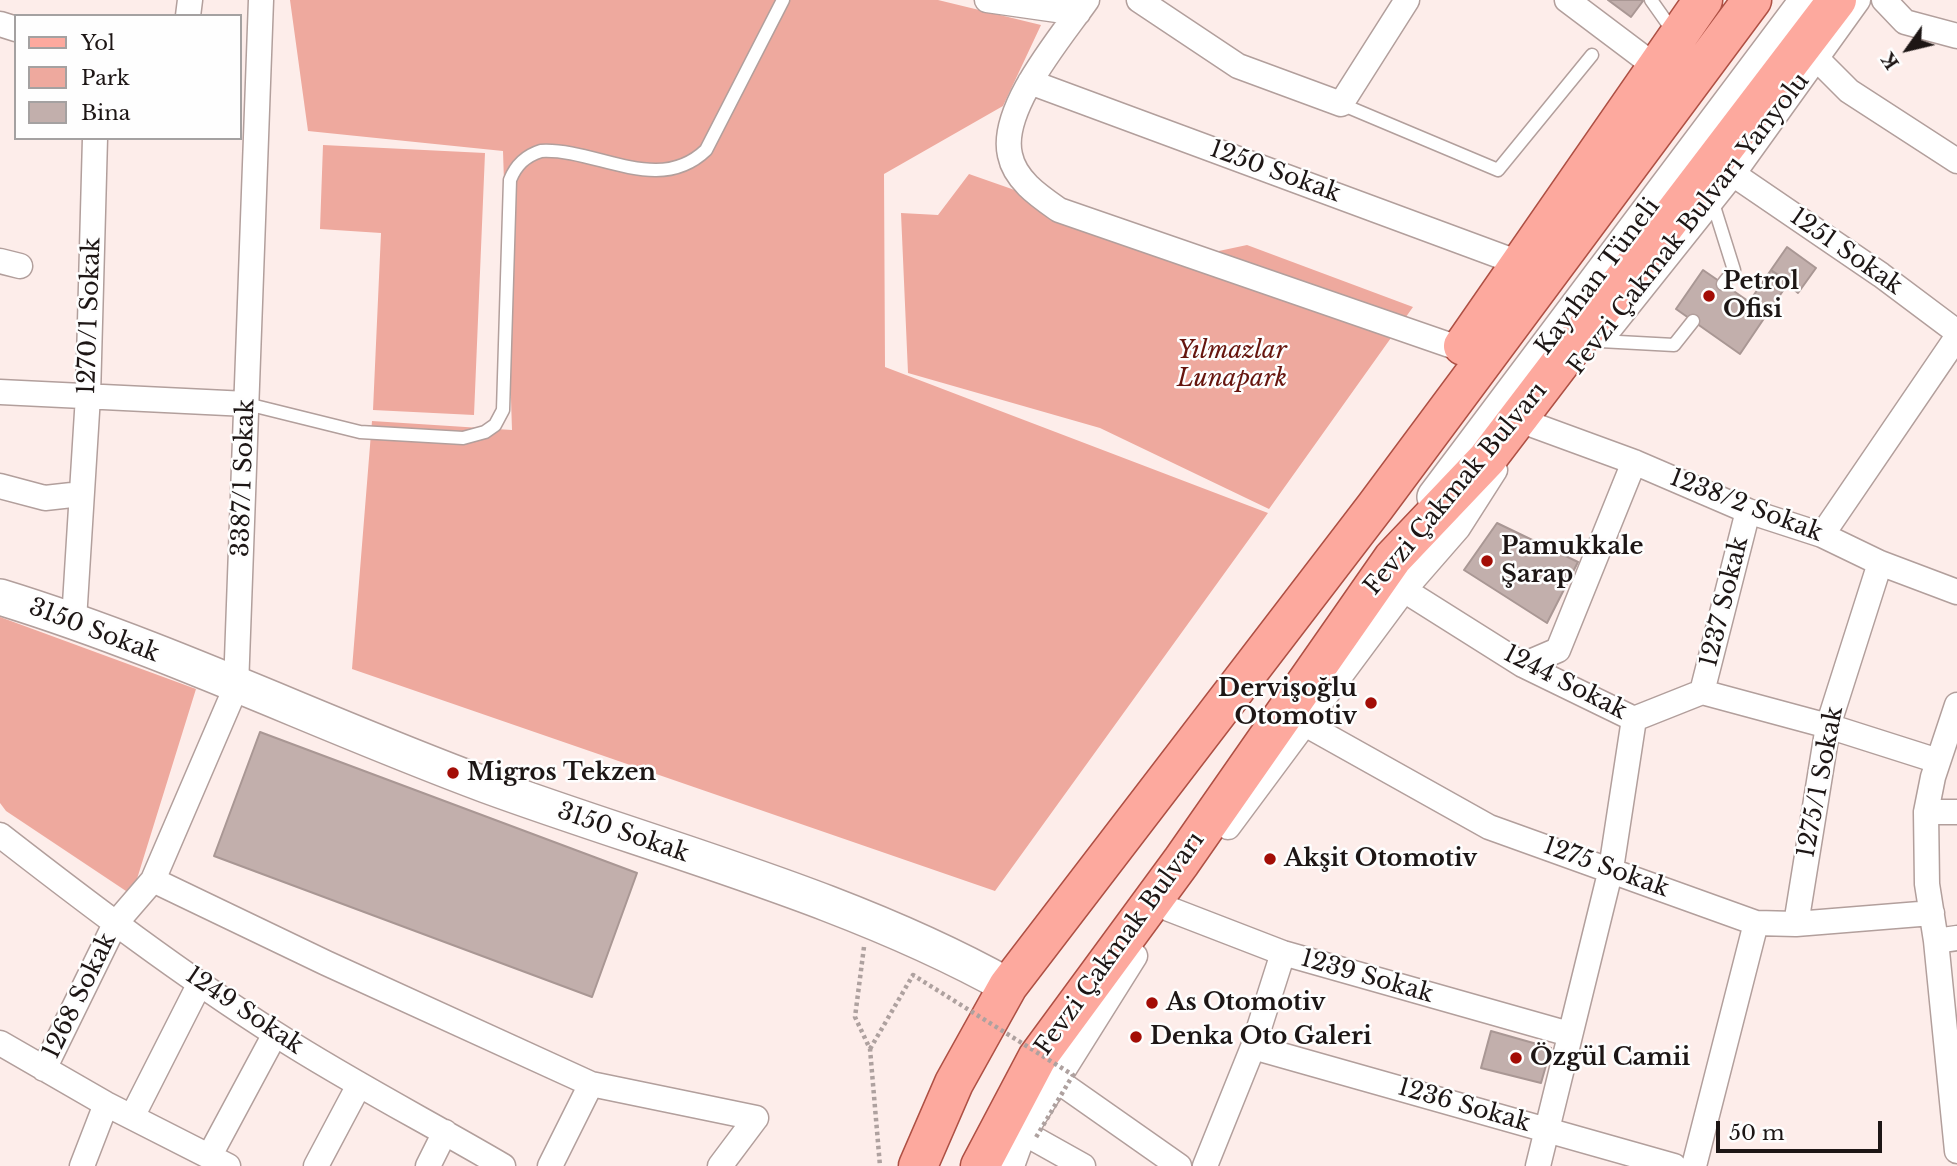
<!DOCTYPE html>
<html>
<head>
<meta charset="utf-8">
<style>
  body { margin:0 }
  #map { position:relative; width:1957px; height:1166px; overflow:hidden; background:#fdedea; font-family:"Libre Baskerville",serif }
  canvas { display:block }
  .legend { position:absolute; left:14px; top:14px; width:228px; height:126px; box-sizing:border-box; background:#fefefe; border:2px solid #a4a1a1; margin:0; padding:9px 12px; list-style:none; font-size:21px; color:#1d1615 }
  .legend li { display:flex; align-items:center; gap:14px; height:35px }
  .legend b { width:35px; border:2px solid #a4a1a1 }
  .north { position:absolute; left:1873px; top:14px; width:70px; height:70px; -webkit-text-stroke:5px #fefefe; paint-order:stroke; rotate:236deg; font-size:19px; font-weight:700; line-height:28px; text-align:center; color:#1d1615 }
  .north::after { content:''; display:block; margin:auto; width:24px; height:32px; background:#1d1615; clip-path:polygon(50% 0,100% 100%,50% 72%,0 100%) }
  .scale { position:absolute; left:1716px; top:1121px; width:166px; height:32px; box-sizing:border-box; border:4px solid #1d1615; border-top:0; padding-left:9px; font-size:21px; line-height:24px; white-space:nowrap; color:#1d1615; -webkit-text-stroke:5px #fefefe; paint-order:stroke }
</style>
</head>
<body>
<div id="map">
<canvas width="1957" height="1166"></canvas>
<ul class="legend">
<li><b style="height:9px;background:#fda99e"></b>Yol</li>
<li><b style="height:19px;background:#eea99e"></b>Park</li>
<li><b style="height:19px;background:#c2afac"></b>Bina</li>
</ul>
<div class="north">K</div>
<div class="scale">50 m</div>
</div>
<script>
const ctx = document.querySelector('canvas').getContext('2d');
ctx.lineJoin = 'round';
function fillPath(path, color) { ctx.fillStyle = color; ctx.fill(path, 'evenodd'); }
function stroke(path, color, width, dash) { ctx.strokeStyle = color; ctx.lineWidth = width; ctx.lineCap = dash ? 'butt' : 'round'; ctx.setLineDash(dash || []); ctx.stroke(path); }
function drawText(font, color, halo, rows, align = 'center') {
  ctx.font = font + ' "Libre Baskerville",serif'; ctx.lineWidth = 5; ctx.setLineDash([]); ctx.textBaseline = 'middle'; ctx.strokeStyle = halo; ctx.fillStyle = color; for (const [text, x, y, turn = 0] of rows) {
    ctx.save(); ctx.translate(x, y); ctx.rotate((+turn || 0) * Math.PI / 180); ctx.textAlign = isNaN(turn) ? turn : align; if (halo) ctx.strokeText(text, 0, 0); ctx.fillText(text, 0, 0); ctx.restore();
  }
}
const green = new Path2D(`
  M290,0H938L1041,25L1003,106L884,174L885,367L1268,513L995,891L352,669L372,421L512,430L503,151L308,131Z
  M323,145L485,153L474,415L373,410L381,233L320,229Z
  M969,174L1200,255L1247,245L1413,307L1269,509L1100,428L908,373L901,213L938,215Z
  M0,617L196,689L132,895L6,811L0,803Z`);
const building = new Path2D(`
  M1608,0H1641L1643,1L1631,17Z
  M1787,247L1816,268L1798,293L1771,270Z
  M1703,270L1767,314L1740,354L1676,309Z
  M1771,270L1789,282L1767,314L1749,302Z
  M1497,523L1578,562L1547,623L1464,570Z
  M260,732L637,873L592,997L214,856Z
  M1491,1031L1551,1048L1541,1083L1481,1068Z`);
const path = new Path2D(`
  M864,947L855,1017L870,1049L880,1166`);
const lane = new Path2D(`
  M1651,0L1675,34
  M1341,104L1498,170L1592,55
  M1712,200L1734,270L1723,284
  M1600,341L1674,345L1693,321
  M247,404L360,432L463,438L485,432L495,425L503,410L510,180C516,165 525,156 541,151C597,148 658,196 706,150L783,0`);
const street = new Path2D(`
  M987,0L1078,13
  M1087,0C1062,36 999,109 1010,155C1015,180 1039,196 1059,210L1461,349
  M1139,0L1238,66L1341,104L1407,0
  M1567,0L1656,67
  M1884,0L1905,22L1957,36
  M188,16L190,0
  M0,24L16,29
  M1817,59L1849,91L1957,161
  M1030,82L1519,263
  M1733,174L1881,275L1957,332
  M0,261L20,266
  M1611,327L1733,174L1858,0
  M0,392L247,404
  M1533,425L1634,462L1748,511L1822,535L1880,563L1957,592
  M0,486L45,498L81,494
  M1822,535L1957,337
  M1404,590L1523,665L1634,719L1702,692L1828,726L1938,761
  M74,620L88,396L95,138
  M1523,665L1558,650L1634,462
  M1702,692L1748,511
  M1957,705L1933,777L1926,812L1927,884L1936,941L1957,1151
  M1305,724L1489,827L1756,923L1796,924L1932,913
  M1926,812H1957
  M1228,827L1404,590L1458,528L1495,470
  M0,835C90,905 181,974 277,1035C350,1082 428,1122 503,1166
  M153,880L326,963L591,1084L756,1118
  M1169,909L1283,953L1569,1034
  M1796,924L1828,726L1880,563
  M1936,941L1957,938
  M0,1043L106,1104L228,1166
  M1253,1047L1674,1166
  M44,1069L115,924L153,880L236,687L261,0
  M1055,1079L1179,1166
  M132,1117L200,983
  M1024,1133L1083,1166
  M210,1155L275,1034
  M82,1166L106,1104
  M316,1166L359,1085
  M428,1166L445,1132
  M550,1166L591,1084
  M720,1166L756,1118
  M1012,1166L1024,1133L1135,956
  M1205,1166L1253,1047L1283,953
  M1538,1166L1611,869L1634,719
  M1694,1166L1756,923`);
const secondary = new Path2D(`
  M1435,497L1808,0
  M0,597C166,648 324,725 486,785C658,848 849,897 1008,986`);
const primary = new Path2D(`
  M1463,346L1703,0
  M918,1166L954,1083L1008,986L1375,507L1752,0
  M980,1166L1037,1058L1181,862L1393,558L1487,459L1837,0`);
const pathBridge = new Path2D(`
  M870,1049L913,975L1073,1075L1035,1139`);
const markers = [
  [1709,296,7,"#a30d06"],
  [1487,561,7,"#a30d06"],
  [1371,703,7,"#a30d06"],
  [453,773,7,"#a30d06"],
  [1270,859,7,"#a30d06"],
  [1152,1003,7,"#a30d06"],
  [1136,1037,7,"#a30d06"],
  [1516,1058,7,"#a30d06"]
];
const streetNames = [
  ["1250 Sokak",1275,172,20],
  ["Fevzi Çakmak Bulvarı Yanyolu",1689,224,-52],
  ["1251 Sokak",1846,252,35],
  ["Kayıhan Tüneli",1598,277,-53],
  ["1270/1 Sokak",90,316,-88],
  ["3387/1 Sokak",244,478,-88],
  ["Fevzi Çakmak Bulvarı",1456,489,-50],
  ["1238/2 Sokak",1746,506,21],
  ["1237 Sokak",1725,602,-76],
  ["3150 Sokak",94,631,21],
  ["1244 Sokak",1565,683,27],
  ["1275/1 Sokak",1821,782,-79],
  ["3150 Sokak",623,833,19],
  ["1275 Sokak",1606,868,20],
  ["Fevzi Çakmak Bulvarı",1120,944,-54],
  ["1239 Sokak",1367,977,16],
  ["1268 Sokak",80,996,-64],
  ["1249 Sokak",244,1011,34],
  ["1236 Sokak",1464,1106,16]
];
const poiNames = [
  ["Petrol",1723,282],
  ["Ofisi",1723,310],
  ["Pamukkale",1501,547],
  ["Şarap",1501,575],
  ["Dervişoğlu",1357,689,"right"],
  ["Otomotiv",1357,717,"right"],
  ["Migros Tekzen",467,773],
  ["Akşit Otomotiv",1284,859],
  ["As Otomotiv",1166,1003],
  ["Denka Oto Galeri",1150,1037],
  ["Özgül Camii",1530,1058]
];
const parkNames = [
  ["Yılmazlar",1232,351],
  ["Lunapark",1232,379]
];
fillPath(green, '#eea99e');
fillPath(building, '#c2afac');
stroke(building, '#a99794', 2);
stroke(lane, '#b29f9c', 15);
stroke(street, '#b29f9c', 27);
stroke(secondary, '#b29f9c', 38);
stroke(primary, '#ae5044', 41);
stroke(path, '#aea19f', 4.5, [3.5, 3.5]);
stroke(lane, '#fff', 12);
stroke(street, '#fff', 24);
stroke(secondary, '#fff', 35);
stroke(primary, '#fda99e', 38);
stroke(pathBridge, '#aea19f', 4.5, [3.5, 3.5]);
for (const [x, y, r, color] of markers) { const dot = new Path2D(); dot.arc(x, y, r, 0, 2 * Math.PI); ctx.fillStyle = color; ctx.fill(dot); stroke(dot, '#fefefe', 2.5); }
drawText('24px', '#1d1615', '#fefefe', streetNames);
drawText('bold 24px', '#1d1615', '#fefefe', poiNames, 'left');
drawText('italic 24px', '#66150e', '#fefefe', parkNames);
</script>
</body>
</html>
